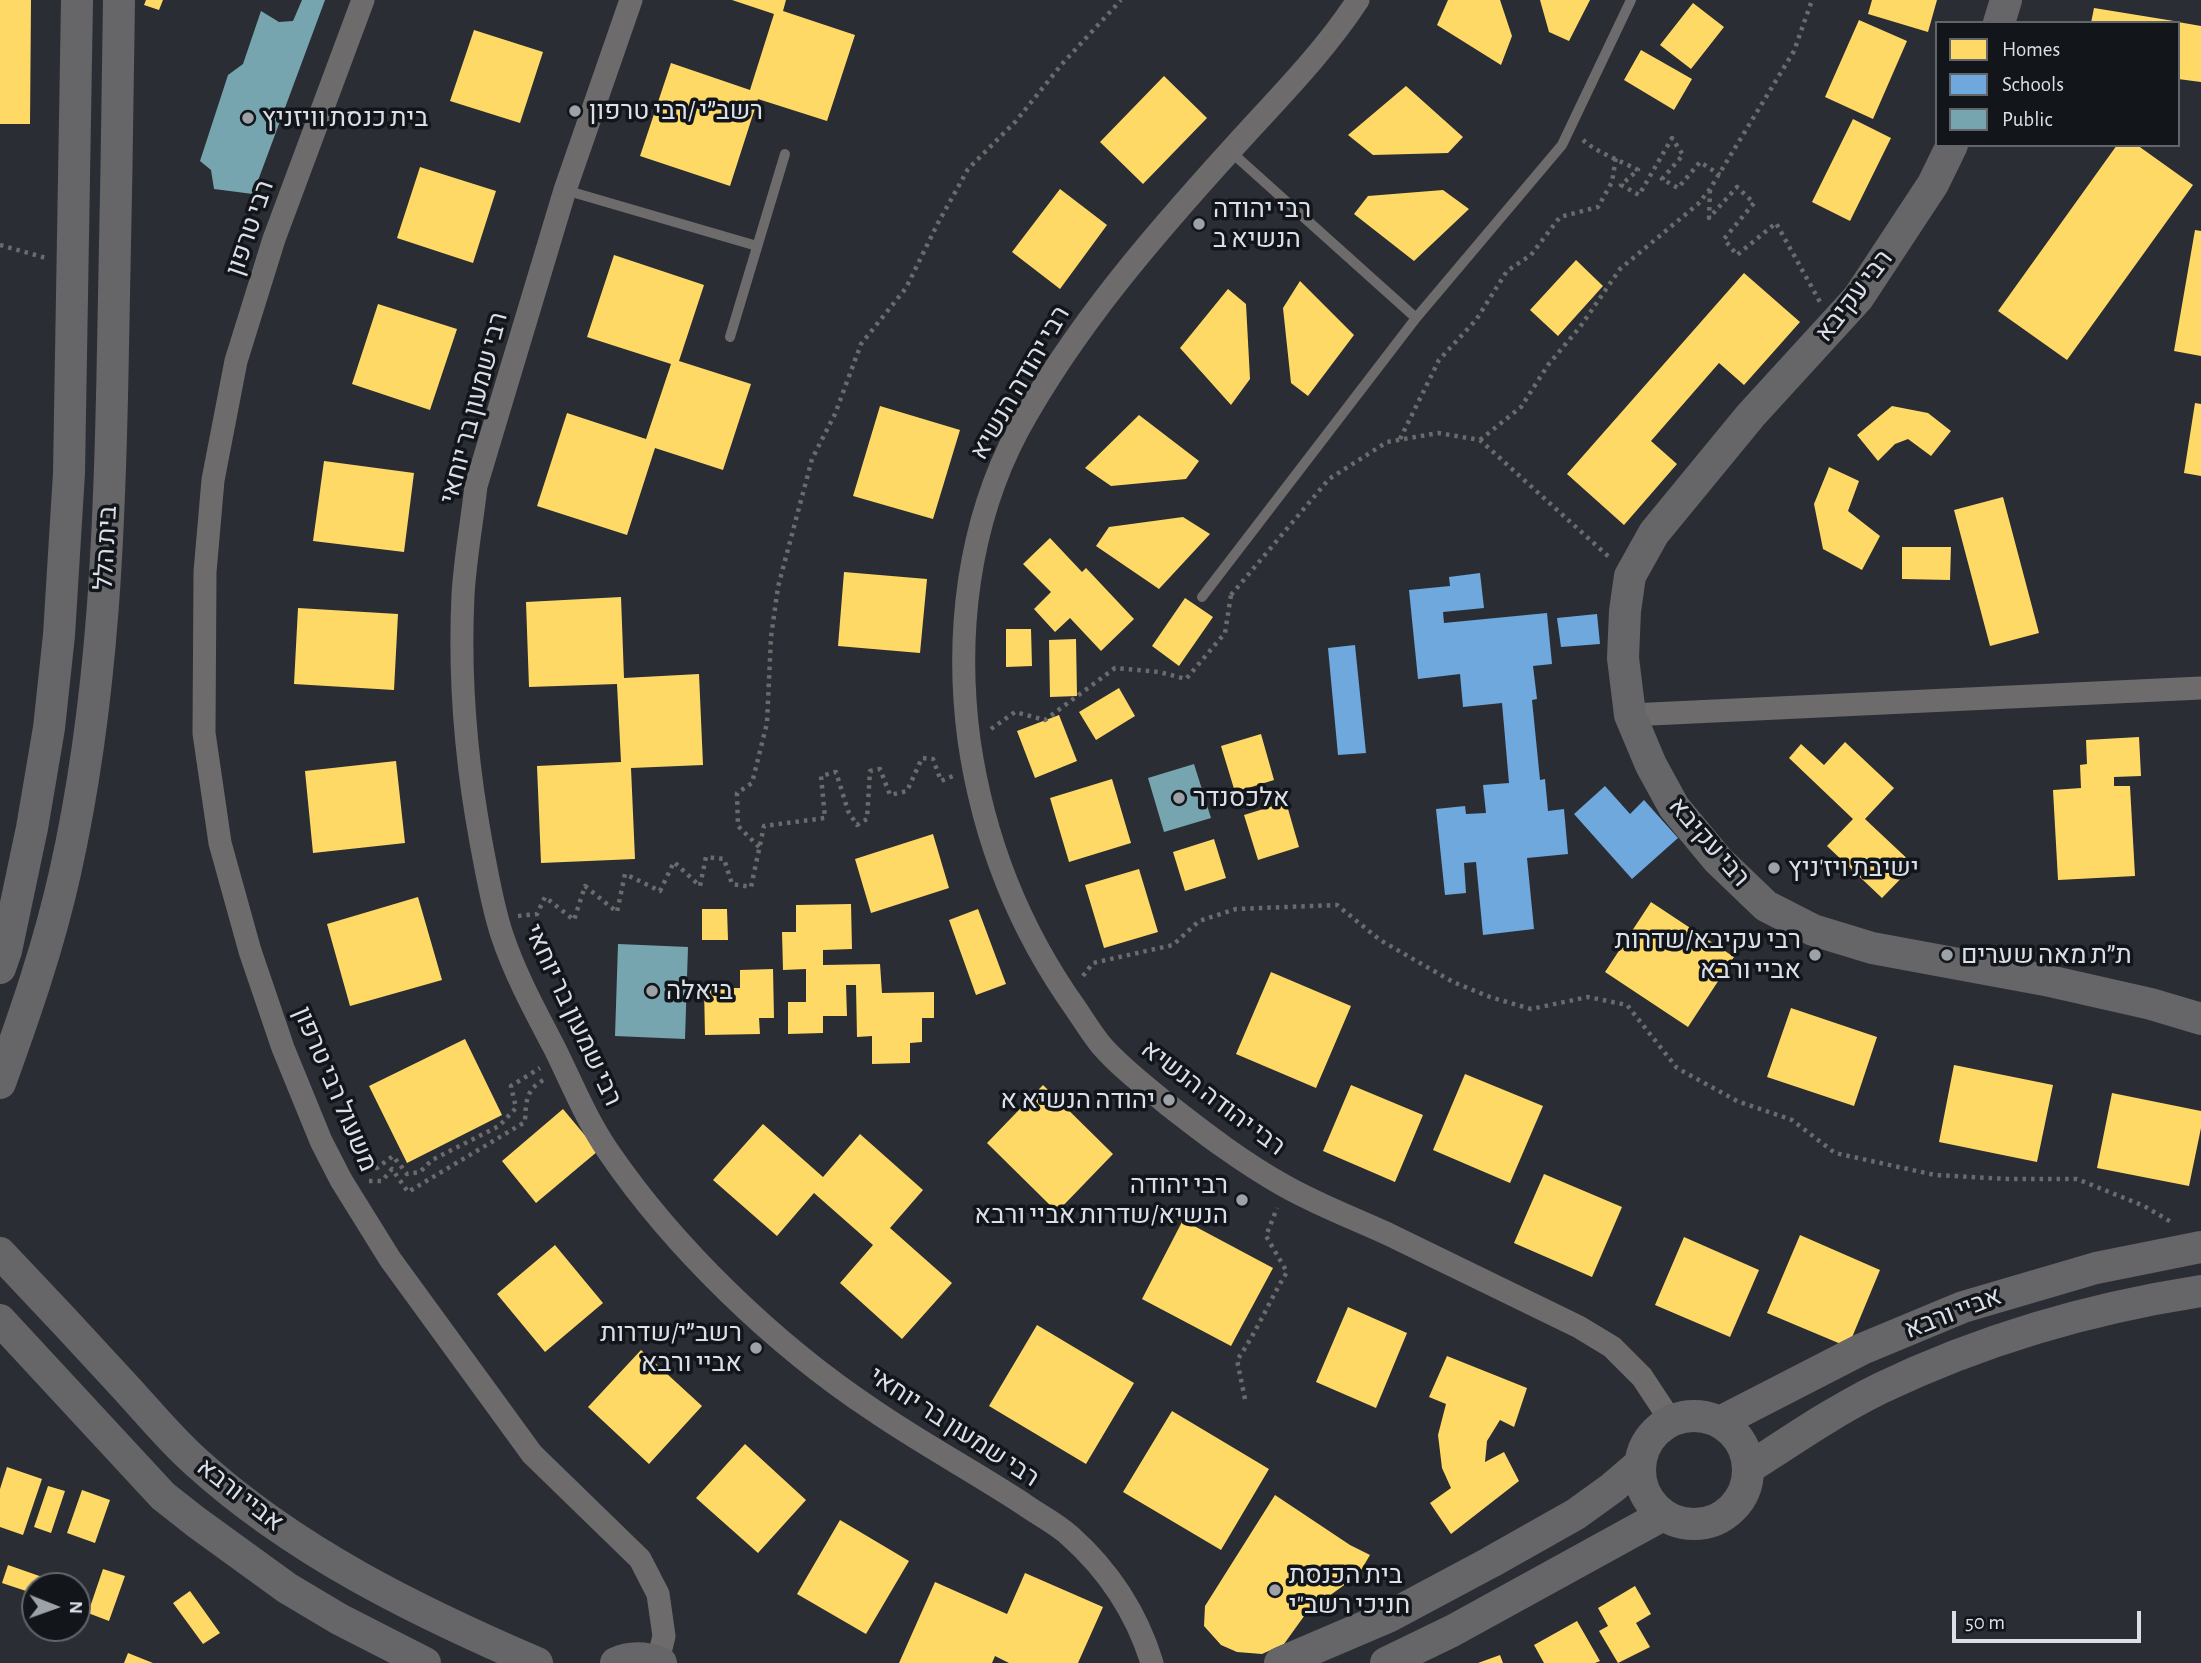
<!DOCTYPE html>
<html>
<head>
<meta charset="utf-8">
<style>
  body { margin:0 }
  #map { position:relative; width:2201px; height:1663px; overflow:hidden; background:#2a2e34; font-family:"Alegreya Sans",sans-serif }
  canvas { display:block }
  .legend { position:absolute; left:1935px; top:21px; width:245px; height:126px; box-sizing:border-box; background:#12151a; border:2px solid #62666c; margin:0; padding:9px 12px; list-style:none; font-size:21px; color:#dbdfe7 }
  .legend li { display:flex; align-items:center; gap:14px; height:35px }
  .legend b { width:35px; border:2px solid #62666c }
  .north { position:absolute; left:21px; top:1572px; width:70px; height:70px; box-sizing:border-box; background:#12151a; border:2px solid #62666c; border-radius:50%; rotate:91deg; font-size:19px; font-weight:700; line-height:28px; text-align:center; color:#dbdfe7 }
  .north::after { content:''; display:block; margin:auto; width:24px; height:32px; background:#9da1a8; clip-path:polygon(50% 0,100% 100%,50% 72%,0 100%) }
  .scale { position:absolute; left:1952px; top:1611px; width:189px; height:32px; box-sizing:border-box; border:4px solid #dbdfe7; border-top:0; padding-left:9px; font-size:21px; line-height:24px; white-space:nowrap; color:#dbdfe7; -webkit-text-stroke:5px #12151a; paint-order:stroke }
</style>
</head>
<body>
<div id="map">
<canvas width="2201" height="1663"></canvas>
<ul class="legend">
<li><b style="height:19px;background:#ffd966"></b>Homes</li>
<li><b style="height:19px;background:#6fa8dc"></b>Schools</li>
<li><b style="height:19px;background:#76a5af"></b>Public</li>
</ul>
<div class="north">N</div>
<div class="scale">50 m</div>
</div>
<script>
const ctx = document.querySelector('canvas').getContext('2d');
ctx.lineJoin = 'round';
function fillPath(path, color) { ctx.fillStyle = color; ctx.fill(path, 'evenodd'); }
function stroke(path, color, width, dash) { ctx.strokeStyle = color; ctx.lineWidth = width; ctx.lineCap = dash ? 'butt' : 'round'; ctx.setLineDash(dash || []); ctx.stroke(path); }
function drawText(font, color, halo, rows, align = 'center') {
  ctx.font = font + ' "Alegreya Sans",Heebo,sans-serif'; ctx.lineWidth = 7; ctx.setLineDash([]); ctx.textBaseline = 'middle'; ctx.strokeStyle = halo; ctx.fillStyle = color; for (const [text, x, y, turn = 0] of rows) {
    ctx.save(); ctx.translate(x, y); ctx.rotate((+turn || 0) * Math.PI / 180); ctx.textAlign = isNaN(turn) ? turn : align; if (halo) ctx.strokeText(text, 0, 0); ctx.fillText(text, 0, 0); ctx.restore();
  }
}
const homes = new Path2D(`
  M0,0H31L30,124H0Z
  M146,0H163L159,10L144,5Z
  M732,0H786L783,11L855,35L827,121L758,99L730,186L640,156L671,63L750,90L774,14Z
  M1448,0H1500L1512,36L1501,65L1437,25Z
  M1540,0H1590L1569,41L1549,32Z
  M1872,0H1937L1928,32L1868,14Z
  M1693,3L1724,27L1691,69L1660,45Z
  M2094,8L2174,21V23H2091Z
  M1859,20L1907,41L1873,119L1825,97Z
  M2178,22L2201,26V82L2178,79Z
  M474,30L543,52L520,123L450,101Z
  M1641,50L1692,79L1674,110L1624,80Z
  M1164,76L1207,118L1143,184L1100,142Z
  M1406,86L1463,137L1448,153L1373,155L1348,135Z
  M1853,119L1891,138L1850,221L1812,202Z
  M2117,145H2137L2193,185L2067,360L1998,311Z
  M420,167L496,191L473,263L397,238Z
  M1060,189L1107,225L1060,289L1012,252Z
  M1443,190L1469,209L1414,261L1354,214L1368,196Z
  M2195,230L2201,231V356L2174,351Z
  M614,255L704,285L679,361L751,384L723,470L655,448L627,535L537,506L567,413L646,439L671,364L587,337Z
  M1576,260L1603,286L1558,336L1530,310Z
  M1744,273L1800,322L1744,385L1719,363L1651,441L1677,464L1624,525L1567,474Z
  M1300,281L1354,335L1308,396L1291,383L1283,308Z
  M1228,289L1246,304L1250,379L1231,405L1180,348Z
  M378,304L457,329L430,410L352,384Z
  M2195,403L2201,404V476L2184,473Z
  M880,406L960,430L933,519L853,496Z
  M1892,406L1928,413L1951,431L1931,456L1908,439L1895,444L1878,461L1857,435Z
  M1139,415L1199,461L1186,479L1111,486L1085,468Z
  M324,461L414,473L404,552L313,541Z
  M1829,467L1859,481L1848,511L1880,536L1862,570L1823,549L1814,504Z
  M2003,497L2039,633L1990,646L1954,510Z
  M1183,517L1210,534L1159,589L1096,546L1109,527Z
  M1050,538L1082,572L1086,568L1134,619L1101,651L1070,618L1055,632L1034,609L1051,592L1023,564Z
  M1902,547H1951L1950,580L1902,579Z
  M844,572L927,579L920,653L838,646Z
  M621,597L624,678L699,674L703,765L631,768L635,859L541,863L537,766L621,762L617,684L529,687L526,602Z
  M1185,598L1213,617L1179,666L1152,646Z
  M298,608L398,614L394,690L294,684Z
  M1006,629H1031L1032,666L1006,667Z
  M1076,639L1077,696L1050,697L1049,640Z
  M1119,688L1135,716L1096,740L1079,712Z
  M1059,715L1077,761L1035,778L1017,731Z
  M1261,734L1274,780L1235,792L1221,746Z
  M2139,737L2141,776L2114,777V786H2130L2135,876L2058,880L2053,790L2081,788L2080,765L2087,764L2086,740Z
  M1845,742L1894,788L1865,819L1914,865L1882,898L1827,846L1853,819L1789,758L1801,744L1824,765Z
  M396,761L405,843L313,853L305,771Z
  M1112,779L1131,843L1069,862L1050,798Z
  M1286,802L1299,847L1258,860L1244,815Z
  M933,834L949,888L871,913L855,859Z
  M1214,839L1226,878L1185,891L1173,852Z
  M1139,869L1158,932L1104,948L1085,885Z
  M418,897L442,980L350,1006L327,924Z
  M1651,902L1734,957L1688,1027L1605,972Z
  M851,904L852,949L823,950V965L880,964L882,993L934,992V1018H922V1042L910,1043V1063L872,1064V1036L857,1037L856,985H846L847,1016H823V1033L788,1034V1002H806V969L783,970L782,932H796V905Z
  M702,909H727L728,940H702Z
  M978,909L1006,984L976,995L949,920Z
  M773,969L774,1018H759L760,1034L705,1035L704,988H740V970Z
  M1271,972L1351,1006L1316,1088L1236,1054Z
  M1791,1008L1877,1037L1854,1106L1767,1077Z
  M465,1039L502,1115L407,1163L369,1086Z
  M1954,1065L2053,1085L2037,1162L1939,1142Z
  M1465,1074L1543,1106L1510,1183L1433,1150Z
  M1043,1085L1113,1154L1057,1212L987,1143Z
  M1351,1085L1423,1115L1395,1182L1323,1151Z
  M2112,1093L2201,1111V1128L2189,1186L2097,1168Z
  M563,1109L598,1151L536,1203L502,1161Z
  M763,1124L823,1177L860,1134L923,1190L890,1228L952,1283L902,1339L840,1283L873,1245L814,1193L777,1236L713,1180Z
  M1544,1174L1622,1207L1592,1277L1514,1243Z
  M1183,1220L1273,1268L1231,1346L1142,1299Z
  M1800,1235L1880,1270L1848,1347L1767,1313Z
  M1684,1237L1759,1270L1730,1337L1655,1305Z
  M555,1245L603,1303L545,1352L497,1294Z
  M1348,1307L1407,1333L1376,1408L1316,1382Z
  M1037,1325L1134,1383L1086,1464L989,1406Z
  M641,1350L702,1406L649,1464L588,1407Z
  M1447,1356L1527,1388L1514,1427L1500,1420L1487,1441L1485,1462L1504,1452L1519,1481L1451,1534L1430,1503L1451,1488L1442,1468L1438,1435L1446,1404L1429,1397Z
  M1172,1411L1269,1469L1221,1550L1123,1492Z
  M745,1444L806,1500L758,1553L696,1498Z
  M7,1467L42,1479L23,1535L0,1527V1489Z
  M48,1486L65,1491L51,1533L34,1527Z
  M82,1490L110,1500L95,1543L67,1533Z
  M1275,1495L1350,1545L1370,1555L1358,1575L1307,1612L1284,1644L1262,1654L1237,1652L1221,1645L1204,1626L1205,1606Z
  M840,1520L909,1561L866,1634L797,1594Z
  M8,1565L68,1586H35V1594L2,1583Z
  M103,1569L125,1576L109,1621L88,1613Z
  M1025,1573L1103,1607L1078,1663H1009L995,1656L992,1663H899L935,1582L1007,1614Z
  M1635,1586L1651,1614L1636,1623L1650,1647L1618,1663L1599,1631L1608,1626L1598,1608Z
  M190,1591L220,1633L203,1644L173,1603Z
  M1577,1621L1600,1661L1595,1663H1544L1534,1645Z
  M128,1653L153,1663H124Z
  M1500,1655L1503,1663H1478Z`);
const schools = new Path2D(`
  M1480,573L1484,608L1443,612L1444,623L1547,613L1552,664L1533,666L1537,699L1532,700L1540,780L1545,779L1548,811L1564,809L1568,854L1527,858L1534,929L1483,935L1476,862L1464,863L1466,893L1445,895L1436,809L1465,806L1466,814L1486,813L1483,785L1509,783L1502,703L1463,707L1460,674L1418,679L1409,590L1450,586L1449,577Z
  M1597,614L1600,644L1561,647L1557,618Z
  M1355,645L1366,753L1338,755L1328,648Z
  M1605,786L1630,814L1644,800L1678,838L1632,879L1574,814Z`);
const public = new Path2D(`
  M302,0H325L253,194L214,189L211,170L200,161L228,75L243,64L261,11L279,22L293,21Z
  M1194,764L1211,818L1164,832L1148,778Z
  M618,944L688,947L685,1039L615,1036Z`);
const path = new Path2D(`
  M1583,140C1596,152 1621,161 1638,170L1621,185L1639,195L1672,138L1683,155L1662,179L1678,188L1700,162L1720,175
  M1710,190L1709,218L1737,187L1754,203L1724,239L1737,255L1776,223L1820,302
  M0,245L46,258
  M1400,439L1439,360L1476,320L1507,271L1531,255L1560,217L1598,207L1612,182L1616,157
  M1480,440L1521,407L1548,365L1580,327L1620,269L1698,204L1710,189L1794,51L1812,0
  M1231,595L1329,479L1387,442L1438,433L1480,440L1609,557
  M991,729L1015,712L1045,720L1115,668L1159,672L1186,679L1225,633L1231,595H1229
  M759,847L738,826L737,793L752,783L767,723L771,637L778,587L812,459L835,414L861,344L906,288L938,223L968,169L1016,121L1062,64L1121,0
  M518,916L537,914L545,897L574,920L585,886L617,912L625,874L660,891L674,862L700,886L706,857L724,859L732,884L751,887L764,826L825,818L821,776L836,772L848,811L857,825L867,819L870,771L880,769L890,795L907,791L922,758L933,759L941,781L953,776
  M1083,976L1093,963L1173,945L1199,921L1236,909L1337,905L1380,940L1453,982L1490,997L1531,1009L1588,997L1627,1005L1677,1068L1737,1101L1792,1120L1835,1153L1935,1175L2008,1179H2077L2144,1206L2173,1223
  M359,1163L377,1168L393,1156L407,1174L420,1172L432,1160L499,1126L516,1108L511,1086L540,1068
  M369,1181H382L392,1169L408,1192L525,1122C526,1102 525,1090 545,1079
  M1245,1399L1237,1360C1257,1332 1269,1301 1287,1272L1266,1236L1277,1208`);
const lane = new Path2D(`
  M1230,151L1416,318
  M565,190L757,246
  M730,337L785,154
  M1202,597L1416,318L1562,145L1631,0`);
const street = new Path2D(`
  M363,0L274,239L236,361L213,480L205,572L204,733L220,843L250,951L283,1048L321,1141L341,1180L390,1259L532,1454L640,1559L658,1594L664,1636L658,1661
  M631,0L565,190L476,486C472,522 465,559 463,595C459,678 466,761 481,842C487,873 492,905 502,935C515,974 535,1011 554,1047C571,1081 586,1119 608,1151C674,1248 775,1345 873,1410C921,1443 973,1471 1022,1503C1037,1514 1056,1523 1070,1536C1108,1570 1137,1614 1152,1663
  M1358,0C1322,55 1276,100 1232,149C1153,236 1075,326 1018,430C968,524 955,635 969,740C983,837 1019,929 1076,1009C1084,1021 1092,1034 1101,1045C1120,1067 1145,1086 1167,1104C1204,1133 1242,1162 1283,1185C1316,1204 1353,1218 1388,1234C1451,1265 1515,1296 1579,1327L1612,1347L1642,1377L1671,1421
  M1630,715L2201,688`);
const secondary = new Path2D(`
  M1999,23L2006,0
  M1952,145L1933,184L1858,298L1751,415L1654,533L1630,576L1625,611L1623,658L1630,715L1651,765L1674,807L1718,860L1766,906L1813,930L1872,948L2045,980L2151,1004L2201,1019
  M0,968L6,951L32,828L49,728L59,635L69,473L77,0
  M0,1083C25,1014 49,945 65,873C104,700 110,523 113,347C115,231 118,116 119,0
  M0,1253C43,1298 85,1343 127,1389C149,1413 171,1440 196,1462C294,1551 416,1611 537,1663
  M0,1320L163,1496L196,1522L287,1588L339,1619L425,1663
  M1640 1470a54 54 0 1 1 108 0a54 54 0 1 1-108 0Z
  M1720,1422L1862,1349L1963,1307L2096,1268L2201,1247
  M1749,1468C1792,1440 1834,1411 1881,1388C1981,1340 2091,1308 2201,1291
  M616,1663C631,1656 645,1657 661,1663
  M1280,1663L1390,1616L1491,1562L1576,1514L1612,1488L1640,1464
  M1386,1663L1452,1631L1663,1515`);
const markers = [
  [575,111,7,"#9da1a8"],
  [248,118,7,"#9da1a8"],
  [1199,224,7,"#9da1a8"],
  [1179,798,7,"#9da1a8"],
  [1774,868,7,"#9da1a8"],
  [1815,955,7,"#9da1a8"],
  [1947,955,7,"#9da1a8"],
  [652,991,7,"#9da1a8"],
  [1169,1100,7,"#9da1a8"],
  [1242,1200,7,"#9da1a8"],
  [756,1348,7,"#9da1a8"],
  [1275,1590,7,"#9da1a8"]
];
const poiNames = [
  ["רשב״י /רבי טרפון",589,111],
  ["בית כנסת וויזניץ",262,118],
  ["רבי יהודה",1213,209],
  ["הנשיא ב",1213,239],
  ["אלכסנדר",1193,798],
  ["ישיבת ויז'ניץ",1788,868],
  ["רבי עקיבא/שדרות",1801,940,"right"],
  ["אביי ורבא",1801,970,"right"],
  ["ת״ת מאה שערים",1961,955],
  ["ביאלה",666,991],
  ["יהודה הנשיא א",1155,1100,"right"],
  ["רבי יהודה",1228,1185,"right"],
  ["הנשיא/שדרות אביי ורבא",1228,1215,"right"],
  ["רשב״י/שדרות",742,1333,"right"],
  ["אביי ורבא",742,1363,"right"],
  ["בית הכנסת",1289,1575],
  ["חניכי רשב\"י",1289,1605]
];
const streetNames = [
  ["רבי טרפון",250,228,-71],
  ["רבי עקיבא",1854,296,-52],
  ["רבי יהודה הנשיא",1020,383,-60],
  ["רבי שמעון בר יוחאי",474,408,-75],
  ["בית הלל",106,548,-87],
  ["רבי עקיבא",1709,842,49],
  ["רבי שמעון בר יוחאי",573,1015,65],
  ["משעול רבי טרפון",335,1089,67],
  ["רבי יהודה הנשיא",1213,1098,37],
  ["אביי ורבא",1953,1313,-21],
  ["רבי שמעון בר יוחאי",954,1427,33],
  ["אביי ורבא",240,1495,38]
];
fillPath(homes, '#ffd966');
fillPath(schools, '#6fa8dc');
fillPath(public, '#76a5af');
stroke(path, '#6b6a6c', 4.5, [3.5, 5]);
stroke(lane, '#6d6b6c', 10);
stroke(street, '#6d6b6c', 23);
stroke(secondary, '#666567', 32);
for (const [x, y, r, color] of markers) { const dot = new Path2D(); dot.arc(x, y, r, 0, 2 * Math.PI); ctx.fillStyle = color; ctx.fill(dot); stroke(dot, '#12151a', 2.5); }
drawText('26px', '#dbdfe7', '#12151a', poiNames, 'left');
drawText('26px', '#dbdfe7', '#12151a', streetNames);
</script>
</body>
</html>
